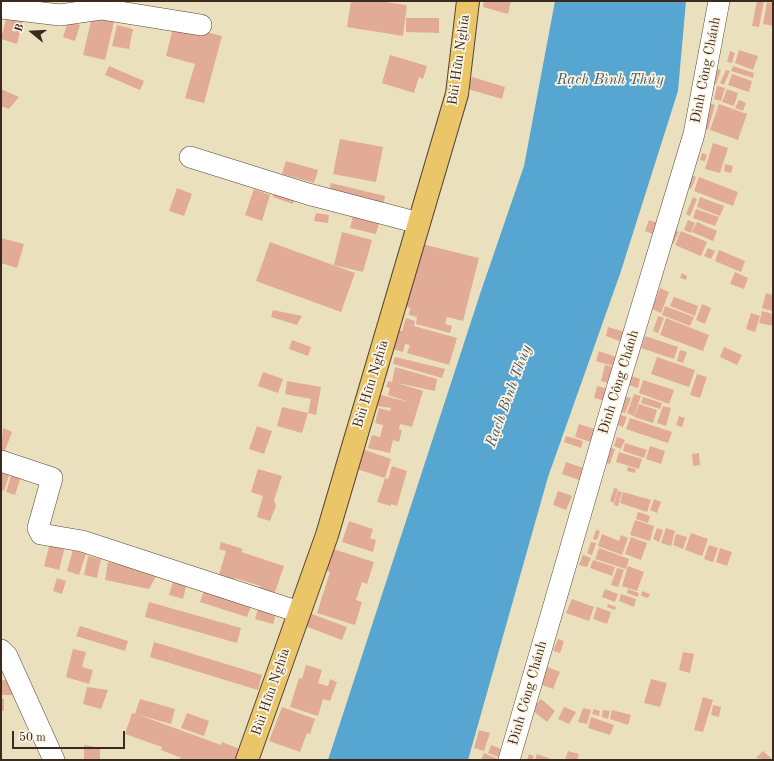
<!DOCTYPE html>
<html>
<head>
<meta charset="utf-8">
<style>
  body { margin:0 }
  #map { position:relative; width:774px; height:761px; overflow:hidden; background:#ebe0bd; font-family:"Old Standard TT",serif }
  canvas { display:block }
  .frame { position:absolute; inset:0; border:2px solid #3b2a1e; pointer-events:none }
  .north { position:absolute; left:12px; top:12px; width:40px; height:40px; -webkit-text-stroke:3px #fcf5e5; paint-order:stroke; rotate:288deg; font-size:11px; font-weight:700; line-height:16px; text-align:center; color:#3b2a1e }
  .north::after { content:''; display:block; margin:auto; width:14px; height:18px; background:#3b2a1e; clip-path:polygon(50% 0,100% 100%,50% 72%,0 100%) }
  .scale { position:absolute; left:12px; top:731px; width:113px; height:18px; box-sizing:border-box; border:2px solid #3b2a1e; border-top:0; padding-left:5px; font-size:12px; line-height:14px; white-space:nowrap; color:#3b2a1e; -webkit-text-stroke:3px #fcf5e5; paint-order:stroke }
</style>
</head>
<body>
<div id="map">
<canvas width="774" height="761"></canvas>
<div class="frame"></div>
<div class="north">B</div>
<div class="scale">50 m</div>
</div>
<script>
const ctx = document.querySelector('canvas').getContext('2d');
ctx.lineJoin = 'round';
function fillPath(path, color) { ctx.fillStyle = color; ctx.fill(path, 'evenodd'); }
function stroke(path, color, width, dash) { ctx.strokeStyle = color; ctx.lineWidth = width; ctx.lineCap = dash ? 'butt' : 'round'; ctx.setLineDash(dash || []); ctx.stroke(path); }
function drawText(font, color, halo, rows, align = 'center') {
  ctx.font = font + ' "Old Standard TT",serif'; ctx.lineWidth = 3.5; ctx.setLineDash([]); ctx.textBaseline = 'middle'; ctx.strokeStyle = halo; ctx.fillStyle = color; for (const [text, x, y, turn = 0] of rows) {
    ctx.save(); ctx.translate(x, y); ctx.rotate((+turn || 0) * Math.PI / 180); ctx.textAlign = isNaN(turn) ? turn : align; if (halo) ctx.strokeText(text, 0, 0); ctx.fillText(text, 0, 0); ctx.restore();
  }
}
const water = new Path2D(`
  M555,1H686L678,91L620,274L548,477L468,760H328L481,291L524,166Z`);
const building = new Path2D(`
  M351,1H378L407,5L403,36L347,27Z
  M484,1H511L508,14L483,7Z
  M757,1H764L759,27L752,26Z
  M767,2L773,3V26L763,24Z
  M93,13L115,18L105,60L83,55Z
  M7,15L23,20L17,44L1,39Z
  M406,18H439V33L406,32Z
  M68,21L80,25L75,41L63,37Z
  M174,24L222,36L204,103L185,98L195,64L166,56Z
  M117,25L133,29L129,49L112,46Z
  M739,50L758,56L753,70L735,63Z
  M730,51L735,53L732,63L727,62Z
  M390,55L427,66L423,79L419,77L414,93L382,83Z
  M109,66L144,81L140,90L105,75Z
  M733,66L754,73L753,78L731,71Z
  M714,68L721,70L716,84L709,82Z
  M726,70L730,71L724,85L720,83Z
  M732,74L752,81L749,92L728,85Z
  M472,77L505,87L502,99L468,89Z
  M717,86L725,88L721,101L714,99Z
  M1,89L19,97L9,109L1,106Z
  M727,89L738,93L734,106L722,102Z
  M739,100L746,103L743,111L735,108Z
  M709,103L715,105L708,130L701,128Z
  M719,104L747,114L738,140L710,130Z
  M340,139L383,147L376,182L333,174Z
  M713,143L728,148L720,173L705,169Z
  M702,153L707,155L705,161L700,160Z
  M286,161L318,170L314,183L282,174Z
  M725,164L733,166L731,173L724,171Z
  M686,173L696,177L691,189L681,185Z
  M699,177L738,192L733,206L694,191Z
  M331,183L385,196L383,206L329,193Z
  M276,187L296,194L293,204L273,197Z
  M177,188L192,194L184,216L169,211Z
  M254,189L270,195L262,221L245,215Z
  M693,197L697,199L690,216L686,214Z
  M700,197L724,206L720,216L697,207Z
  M696,209L719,217L715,226L693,218Z
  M354,212L380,219L376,234L350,228Z
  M316,213L329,215L328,223L314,221Z
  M649,220L660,224L656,235L645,231Z
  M688,220L695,223L691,233L684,230Z
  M697,222L717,231L713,241L692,232Z
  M675,230L679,232L673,244L669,242Z
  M681,231L707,242L701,256L675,245Z
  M342,232L372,240L363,272L334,265Z
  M1,238L24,244L17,268L1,263Z
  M270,242L355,273L341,312L256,281Z
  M418,243L479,258L463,321L447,317L445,324L452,326L450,333L416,324L417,317L409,315L410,308L401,305Z
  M708,248L715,251L711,259L704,256Z
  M719,250L745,261L741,272L715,261Z
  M735,272L748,278L744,289L730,284Z
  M682,273L687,276L686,280L680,278Z
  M660,288L669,292L661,313L652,309Z
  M766,293L773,295L772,311L762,308Z
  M674,297L698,306L695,316L670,306Z
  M702,304L711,308L705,324L696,320Z
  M665,306L694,317L690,326L662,315Z
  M273,310L302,316L297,325L271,317Z
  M762,311L773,314V326L759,323Z
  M751,313L760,316L755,332L746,329Z
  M658,316L664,318L658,333L653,331Z
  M406,318L415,321L414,326L457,338L449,365L407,353L410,345L405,344L403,352L392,349V328L402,331Z
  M666,318L709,335L703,351L660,335Z
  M608,327L625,332L622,342L606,336Z
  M645,336L678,347L674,359L641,348Z
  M292,340L311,347L308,356L289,349Z
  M724,347L742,355L737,365L720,357Z
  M680,350L687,352L683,363L677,361Z
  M599,351L616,357L613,366L596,361Z
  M395,357L445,369L442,378L393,364Z
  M657,357L695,370L689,387L651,374Z
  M605,365L617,368L613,384L601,381Z
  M395,367L437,379L435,391L397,383L423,391L412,427L400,424L399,429L402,430L399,442L393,440L390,453L368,448L372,435L380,437L383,425L375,423L379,408L390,411L391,408L377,406L378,405L374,404L377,394L412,403L388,395L390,388L386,387L388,381L392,382Z
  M263,372L283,379L278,393L258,386Z
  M697,374L707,377L700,398L690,395Z
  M629,375L640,379L638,388L626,384Z
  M643,380L674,390L669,404L639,393Z
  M287,381L321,387L316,415L308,413L311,399L285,394Z
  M597,386L613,390L610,402L594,398Z
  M634,394L641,396L634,416L627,413Z
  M623,396L631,398L625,413L618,411Z
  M643,397L662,403L660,409L641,403Z
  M639,404L657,410L653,423L634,417Z
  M663,406L671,408L666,426L657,423Z
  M282,407L308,413L302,433L277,426Z
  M621,415L627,417L623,427L618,425Z
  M679,416L685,418L682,427L676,425Z
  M630,418L672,432L668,443L626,429Z
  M579,424L595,429L591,442L575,437Z
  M257,426L272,431L264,454L249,449Z
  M3,428L12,432L4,453L1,452Z
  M566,436L583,441L581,448L564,442Z
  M617,437L625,440L621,449L614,446Z
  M625,443L647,450L644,458L623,451Z
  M650,446L665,451L661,464L646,459Z
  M608,447L615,449L610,464L603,462Z
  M362,449L391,459L385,478L356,469Z
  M619,452L642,459L639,469L616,462Z
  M699,453L700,465L693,466L692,454Z
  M566,462L586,469L582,481L562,474Z
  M392,466L407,471L397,506L391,504V506L377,502L385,478L388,479Z
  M3,467L11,469L4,491L1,490V475Z
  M628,467L636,469L635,473L627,471Z
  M258,469L282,476L274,500L276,506L270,521L257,517L263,496L251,492Z
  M12,473L21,476L15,495L6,492Z
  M614,488L618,489L614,503L610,501Z
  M558,491L572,496L566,510L553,505Z
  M618,491L622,492L618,506L614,505Z
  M623,492L651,500L647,512L620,503Z
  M654,499L661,502L657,513L650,510Z
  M638,512L650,516L648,523L636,519Z
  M635,520L654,526L650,541L630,535Z
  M349,521L373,529L370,538L376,540L373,552L342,542Z
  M657,528L663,530L659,542L653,539Z
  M666,528L675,531L671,546L661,543Z
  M596,530L600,531L597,540L593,539Z
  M691,533L708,539L702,556L685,550Z
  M602,534L619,541L621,535L628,538L622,555L598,546Z
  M676,534L687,537L683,549L673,545Z
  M631,537L647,543L641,560L625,554Z
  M51,539L66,543L59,570L44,566Z
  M221,542L243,549L241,552L284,566L274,595L258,590L260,586L235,578L233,582L218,578L226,551L219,549Z
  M591,542L596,543L592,555L587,553Z
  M709,545L718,548L713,562L704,559Z
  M330,548L374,562L367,584L362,582L356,600L362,602L355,625L317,613L330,572L323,569Z
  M599,548L629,559L626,569L595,559Z
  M720,548L732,552L727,566L716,562Z
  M73,550L86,554L79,575L67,571Z
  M583,555L591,558L587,567L579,565Z
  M88,556L101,559L97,578L84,575Z
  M593,560L615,567L612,576L590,568Z
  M108,562L158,573L149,589L105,580Z
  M628,566L644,572L637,591L622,586Z
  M617,568L624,570L618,587L611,585Z
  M175,575L188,579L183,599L169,595Z
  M57,578L66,581L62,594L53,591Z
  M206,585L253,601L247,617L200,602Z
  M605,589L618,594L615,602L602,597Z
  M628,589L639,593L638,597L627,593Z
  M642,591L650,594L648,598L641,596Z
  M621,594L636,599L634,607L619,601Z
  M572,599L594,607L589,621L566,613Z
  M149,602L241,628L237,643L145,617Z
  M608,604L616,607L615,610L607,607Z
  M259,605L277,610L273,624L255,619Z
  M597,607L611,612L607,624L593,619Z
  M309,613L347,627L342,640L305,626Z
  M80,626L128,641L125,651L76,636Z
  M558,639L564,641L560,653L553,651Z
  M154,642L262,675L258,690L150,657Z
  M73,649L86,652L82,667L93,670L89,684L66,677Z
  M683,652L694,654L690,673L679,670Z
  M306,665L322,670L318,683L328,686L330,679L337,682L330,701L323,699L318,716L290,707L299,678L302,679Z
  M547,667L560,672L553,689L540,684Z
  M651,679L667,683L660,707L644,703Z
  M1,680H15L21,695H1Z
  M87,687L108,690L101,709L83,704Z
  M703,697L713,700L703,732L694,730Z
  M1,699H4V711H1Z
  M140,699L175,709L171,724L139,715L221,745L222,742L240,749L236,760H179L181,755L179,757L161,750L162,747L125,734L132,713L135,714Z
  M541,699L555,711L547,722L532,710Z
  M713,705L721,707L719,717L711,715Z
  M282,707L315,719L310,734L307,733L300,752L269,741Z
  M564,707L576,712L569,724L558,719Z
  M583,708L591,710L587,724L578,722Z
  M594,709L600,711L599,716L592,714Z
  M603,710L610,711L608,719L602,717Z
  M612,710L631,715L628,725L610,719Z
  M187,713L209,721L204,736L181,728Z
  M591,717L614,725L610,735L588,728Z
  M479,730L490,733L484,751L474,748Z
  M84,745L100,748V760H84Z
  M491,745L501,749L498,757L488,753Z
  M568,751L579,754L577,760H565Z
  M763,751L771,758L770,760L756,758Z
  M484,753L500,760H481Z
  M529,754L534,756L532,760H527Z
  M537,754L554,760H535Z`);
const minor = new Path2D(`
  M1,8L60,15L101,9L201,25
  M190,157L308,194L419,223
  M1,461L52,478L38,528L41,534L82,541L299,612
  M1,650L7,656L54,760
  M509,760L616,392L694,134L719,1`);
const major = new Path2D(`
  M247,760L327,535L457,94L468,1`);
const streetNames = [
  ["Bùi Hữu Nghĩa",459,60,-82],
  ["Đinh Công Chánh",706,70,-79],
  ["Đinh Công Chánh",619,382,-73],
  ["Bùi Hữu Nghĩa",371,384,-73],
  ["Bùi Hữu Nghĩa",271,692,-71],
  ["Đinh Công Chánh",528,693,-74]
];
const waterNames = [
  ["Rạch Bình Thủy",610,80],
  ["Rạch Bình Thủy",509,396,-70]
];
fillPath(water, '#57a5d1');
fillPath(building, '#e1ab96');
stroke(minor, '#554536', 22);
stroke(major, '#554536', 24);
stroke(minor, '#fff', 21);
stroke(major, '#ebc669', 22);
drawText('14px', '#3b2a1e', '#fcf5e5', streetNames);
drawText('italic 15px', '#465b66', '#fcf5e5', waterNames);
</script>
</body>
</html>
